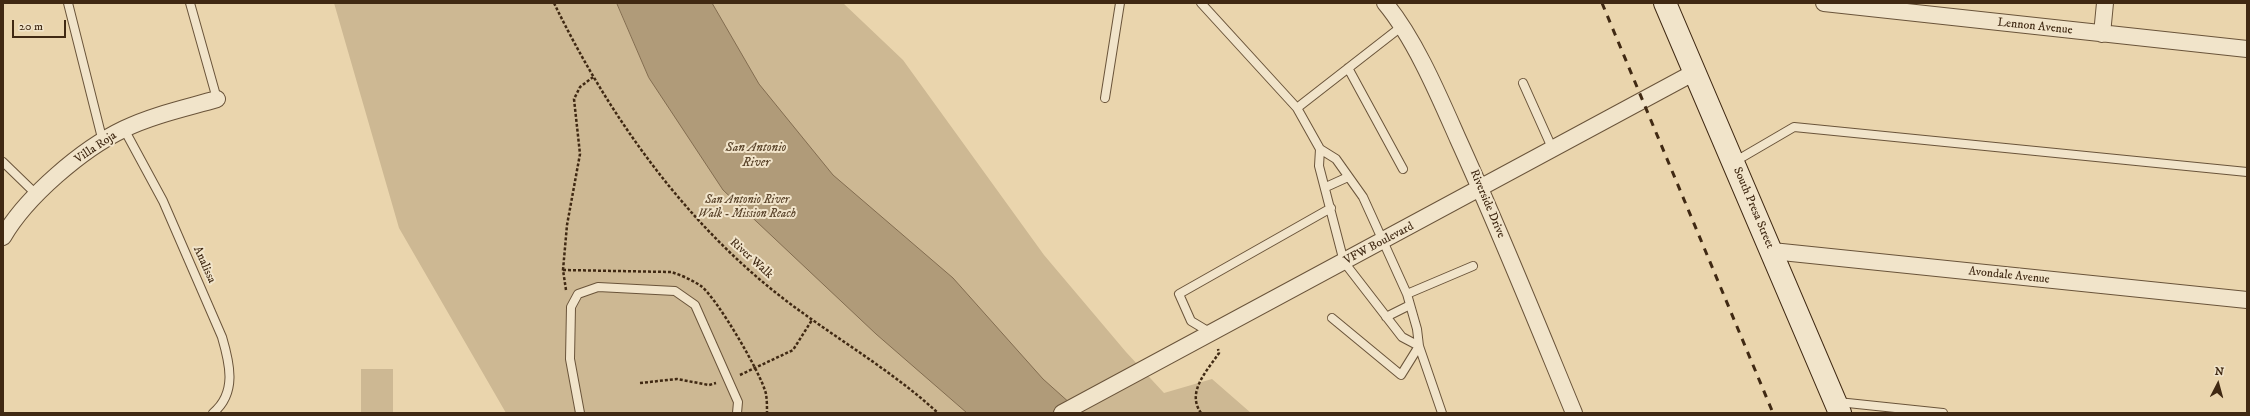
<!DOCTYPE html>
<html>
<head>
<meta charset="utf-8">
<style>
  body { margin:0 }
  #map { position:relative; width:2250px; height:416px; overflow:hidden; background:#ead5ad; font-family:"IM FELL DW Pica",serif }
  canvas { display:block }
  .frame { position:absolute; inset:0; border:4px solid #402913; pointer-events:none }
  .north { position:absolute; left:2198px; top:364px; width:40px; height:40px; -webkit-text-stroke:3px #f1e4ca; paint-order:stroke; rotate:6deg; font-size:11px; font-weight:700; line-height:16px; text-align:center; color:#402913 }
  .north::after { content:''; display:block; margin:auto; width:14px; height:18px; background:#402913; clip-path:polygon(50% 0,100% 100%,50% 72%,0 100%) }
  .scale { position:absolute; left:12px; top:20px; width:54px; height:18px; box-sizing:border-box; border:2px solid #402913; border-top:0; padding-left:5px; font-size:12px; line-height:14px; white-space:nowrap; color:#402913; -webkit-text-stroke:3px #f1e4ca; paint-order:stroke }
</style>
</head>
<body>
<div id="map">
<canvas width="2250" height="416"></canvas>
<div class="frame"></div>
<div class="north">N</div>
<div class="scale">20 m</div>
</div>
<script>
const ctx = document.querySelector('canvas').getContext('2d');
ctx.lineJoin = 'round';
function fillPath(path, color) { ctx.fillStyle = color; ctx.fill(path, 'evenodd'); }
function stroke(path, color, width, dash) { ctx.strokeStyle = color; ctx.lineWidth = width; ctx.lineCap = dash ? 'butt' : 'round'; ctx.setLineDash(dash || []); ctx.stroke(path); }
function drawText(font, color, halo, rows, align = 'center') {
  ctx.font = font + ' "IM FELL DW Pica",serif'; ctx.lineWidth = 4; ctx.setLineDash([]); ctx.textBaseline = 'middle'; ctx.strokeStyle = halo; ctx.fillStyle = color; for (const [text, x, y, turn = 0] of rows) {
    ctx.save(); ctx.translate(x, y); ctx.rotate((+turn || 0) * Math.PI / 180); ctx.textAlign = isNaN(turn) ? turn : align; if (halo) ctx.strokeText(text, 0, 0); ctx.fillText(text, 0, 0); ctx.restore();
  }
}
const green = new Path2D(`
  M334,3H843L903,60L1044,255L1126,352L1164,393L1212,379L1251,413H506L399,228Z
  M361,369H393V413H361Z`);
const water = new Path2D(`
  M617,3H712L759,84L833,175L953,278L1043,379L1081,413H967L876,334L723,190L649,78Z`);
const path = new Path2D(`
  M554,3C606,110 677,212 770,288C824,332 887,366 938,413
  M563,270L671,272C681,275 692,280 701,286C717,298 762,375 766,394C767,400 767,407 767,413
  M566,290L563,270L567,225L580,154L574,99L580,87L593,77
  M740,375L793,350L812,320
  M640,383L677,379L709,385L716,383
  M1201,413C1186,392 1207,371 1219,353L1218,349`);
const service = new Path2D(`
  M68,3L103,142
  M190,3L217,99
  M1201,3L1297,108L1320,149L1336,159L1363,197L1407,294L1417,329L1419,346L1402,337L1344,262L1319,166L1320,149
  M1348,68L1403,169
  M1523,83L1553,150
  M1105,98L1120,3
  M1297,108L1401,27
  M124,129L163,201L222,337C230,364 237,393 213,413
  M3,162L36,194
  M1734,162L1794,127L2247,172
  M1326,187L1348,177
  M1407,294L1473,266
  M1386,317L1410,305
  M1332,318L1401,375L1419,346
  M1211,333L1191,321L1179,294L1331,208
  M1419,346L1442,413
  M1838,402L1943,413
  M580,413L570,359L571,307L578,294L598,287L675,291L695,305L738,402L737,413`);
const minor = new Path2D(`
  M1385,3C1415,39 1439,96 1458,139C1499,229 1536,321 1574,413
  M1824,3L2247,49
  M2102,34L2105,3
  M3,237C26,197 82,149 124,129C153,115 186,108 217,99
  M1772,251L2247,300
  M1062,413L1695,72`);
const secondary = new Path2D(`
  M1665,3L1840,413`);
const rail = new Path2D(`
  M1602,3L1773,413`);
const streetNames = [
  ["Lennon Avenue",2035,27,6],
  ["Villa Roja",96,148,-34],
  ["Riverside Drive",1487,204,67],
  ["South Presa Street",1753,208,67],
  ["VFW Boulevard",1379,244,-28],
  ["River Walk",751,259,42],
  ["Analissa",204,265,66],
  ["Avondale Avenue",2009,276,6]
];
const parkNames = [
  ["San Antonio River",747,201],
  ["Walk - Mission Reach",747,215]
];
const waterNames = [
  ["San Antonio",756,148],
  ["River",756,163]
];
fillPath(green, '#cdb893');
fillPath(water, '#b09b79');
stroke(water, '#836d50', 1);
stroke(service, '#6a543a', 10);
stroke(minor, '#6a543a', 18);
stroke(secondary, '#402913', 24);
stroke(path, '#402913', 2.5, [3, 2]);
stroke(service, '#f1e4ca', 8);
stroke(minor, '#f1e4ca', 16);
stroke(secondary, '#f1e4ca', 22);
stroke(rail, '#402913', 3, [7, 7]);
drawText('12px', '#402913', '#f1e4ca', streetNames);
drawText('italic 12px', '#5c462d', '#f1e4ca', parkNames);
drawText('italic 13px', '#5c462c', '#f1e4ca', waterNames);
</script>
</body>
</html>
